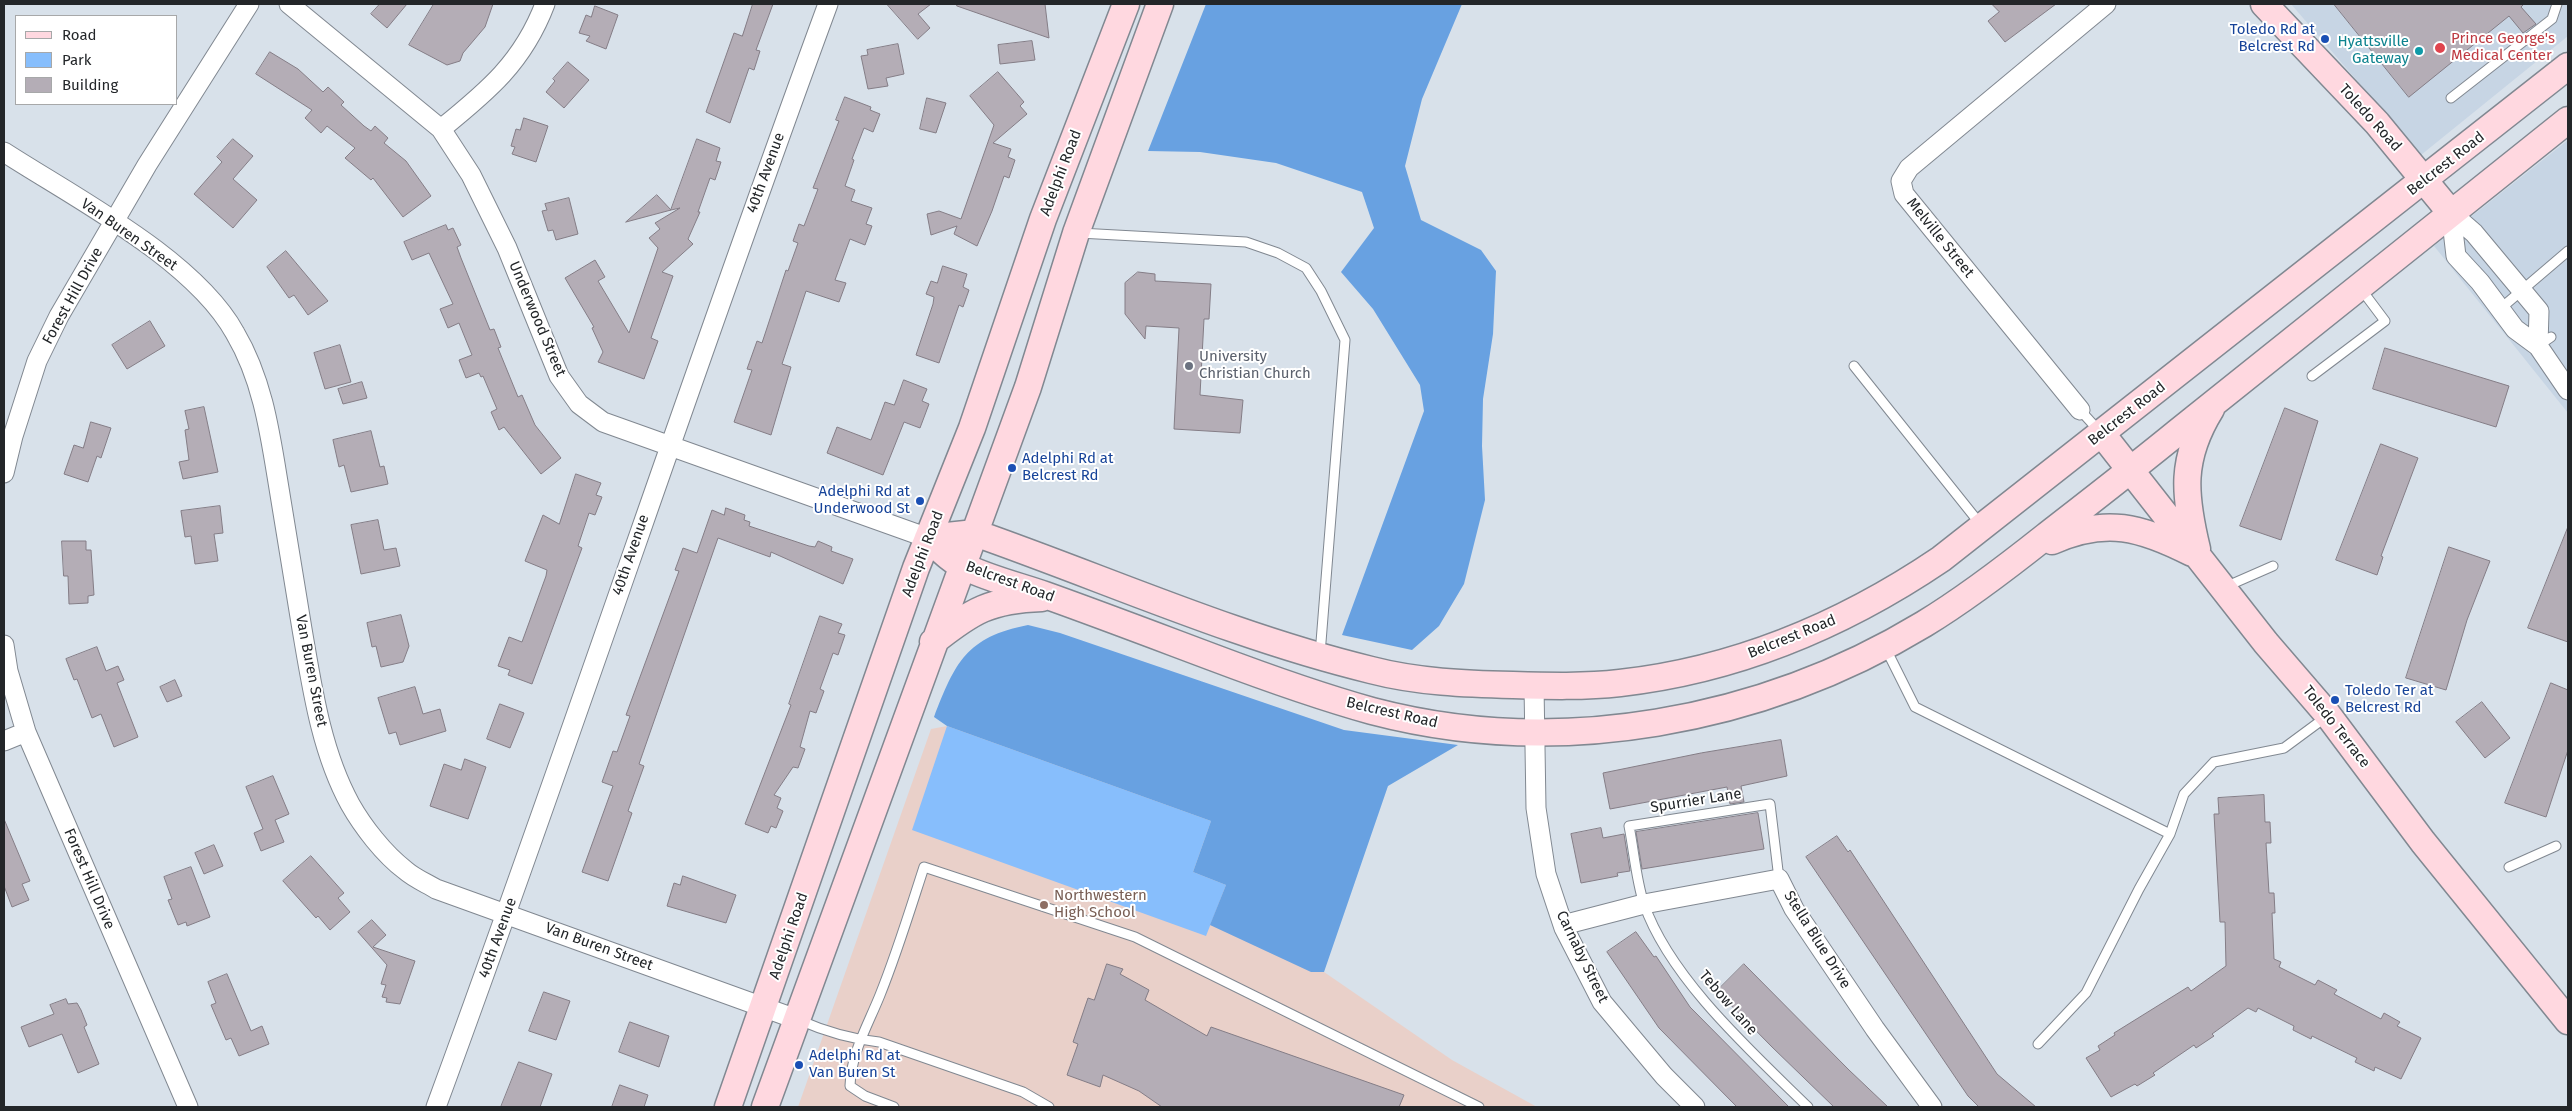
<!DOCTYPE html>
<html>
<head>
<meta charset="utf-8">
<style>
  body { margin:0 }
  #map { position:relative; width:2572px; height:1111px; overflow:hidden; background:#d8e1ea; font-family:"Fira Sans",sans-serif }
  canvas { display:block }
  .frame { position:absolute; inset:0; border:5px solid #232629; pointer-events:none }
  .legend { position:absolute; left:15px; top:15px; width:162px; height:90px; box-sizing:border-box; background:#fff; border:1px solid #a7a8a9; margin:0; padding:6px 9px; list-style:none; font-size:15px; color:#232629 }
  .legend li { display:flex; align-items:center; gap:10px; height:25px }
  .legend b { width:25px; border:1px solid #a7a8a9 }
</style>
</head>
<body>
<div id="map">
<canvas width="2572" height="1111"></canvas>
<div class="frame"></div>
<ul class="legend">
<li><b style="height:6px;background:#ffd8e0"></b>Road</li>
<li><b style="height:14px;background:#87befc"></b>Park</li>
<li><b style="height:14px;background:#b4adb6"></b>Building</li>
</ul>
</div>
<script>
const ctx = document.querySelector('canvas').getContext('2d');
ctx.lineJoin = 'round';
function fillPath(path, color) { ctx.fillStyle = color; ctx.fill(path, 'evenodd'); }
function stroke(path, color, width, dash) { ctx.strokeStyle = color; ctx.lineWidth = width; ctx.lineCap = dash ? 'butt' : 'round'; ctx.setLineDash(dash || []); ctx.stroke(path); }
function drawText(font, color, halo, rows, align = 'center') {
  ctx.font = font + ' "Fira Sans",sans-serif'; ctx.lineWidth = 4; ctx.setLineDash([]); ctx.textBaseline = 'middle'; ctx.strokeStyle = halo; ctx.fillStyle = color; for (const [text, x, y, turn = 0] of rows) {
    ctx.save(); ctx.translate(x, y); ctx.rotate((+turn || 0) * Math.PI / 180); ctx.textAlign = isNaN(turn) ? turn : align; if (halo) ctx.strokeText(text, 0, 0); ctx.fillText(text, 0, 0); ctx.restore();
  }
}
const built = new Path2D(`
  M2291,4H2568V36L2421,155Z
  M2568,140V413L2434,246Z`);
const education = new Path2D(`
  M947,726L1211,821L1193,872L1226,885L1311,972H1324L1452,1060L1537,1107H798L931,729Z`);
const green = new Path2D(`
  M947,726L1211,821L1193,872L1226,885L1206,936L912,830Z`);
const forest = new Path2D(`
  M1206,4H1462L1422,99L1405,166L1421,220L1481,250L1496,271L1493,334L1483,399L1482,446L1485,500L1464,584L1439,626L1412,650L1342,635L1424,411L1420,385L1373,309L1341,272L1374,228L1362,192L1276,163L1200,152L1148,151Z
  M1028,625L1060,633L1344,730L1458,745L1388,786L1324,972H1311L1210,925L1226,885L1193,872L1211,821L947,726L934,717C955,663 966,637 1028,625Z`);
const building = new Path2D(`
  M380,4H407L387,28L371,14Z
  M434,4H493L485,27L463,53L460,61L447,65L409,45Z
  M753,4H773L756,50L760,51L754,70L749,68L730,123L706,112L734,33L742,36Z
  M887,4H931L918,14L930,28L918,39Z
  M957,4H1045L1049,38L957,6Z
  M1992,4H2056L2005,42L1988,21L1999,12Z
  M2334,4H2524L2521,7L2536,24L2523,33L2509,16L2409,97Z
  M595,6L618,15L606,49L586,41L590,36L579,33L586,15L591,17Z
  M1032,41L1035,60L1000,64L998,45Z
  M898,44L904,74L886,78L888,86L868,89L861,56L868,55L867,50Z
  M270,52L298,69L323,92L328,87L344,102L341,105L364,126L371,131L375,126L388,138L384,143L406,161L431,196L403,217L373,178L371,180L345,158L355,148L327,126L321,133L305,118L312,110L256,74Z
  M568,62L589,80L564,108L546,92L555,81L553,79Z
  M998,72L1024,102L1020,106L1027,114L993,143L1011,149L1008,157L1015,160L1009,178L1004,176L992,211L977,246L954,234L957,226L931,235L927,214L939,211L961,219L994,125L970,96Z
  M845,97L871,107L870,110L880,114L873,132L864,128L852,159L854,160L845,186L855,190L851,201L872,208L866,224L872,226L865,245L850,239L835,280L846,283L839,302L806,291L782,364L791,367L771,435L734,422L752,370L747,369L757,341L762,343L786,270L788,271L798,243L793,241L799,224L804,226L818,189L813,188L839,121L836,120Z
  M927,98L946,103L936,133L920,129Z
  M524,118L548,126L536,162L512,154L515,147L511,146L516,129L520,130Z
  M233,139L253,156L233,179L257,200L233,228L194,194L222,162L217,157Z
  M697,139L720,148L716,161L721,162L715,180L710,178L698,212H700L688,239L693,244L662,272L673,276L651,338L658,341L644,379L598,362L603,352L592,328L594,327L565,278L595,260L605,277L598,281L629,333L658,248L649,238L660,229L655,223L680,208L671,210Z
  M657,195L671,210L626,222Z
  M569,198L578,234L556,240L553,230L548,231L542,211L547,210L545,204Z
  M446,225L448,230L453,228L461,245L457,247L461,258L490,330L494,329L501,347L498,348L518,397L522,395L535,425L561,458L541,474L504,427L499,430L491,412L497,409L483,376L481,377L479,373L466,378L459,360L472,355L459,323L448,328L440,309L453,304L429,253L412,260L404,242Z
  M286,251L328,301L308,315L294,295L289,298L267,267Z
  M943,266L967,274L963,287L969,290L963,307L959,305L939,363L916,355L933,304L934,297L926,294L931,281L937,283Z
  M1138,272L1155,274V281L1211,284L1209,319H1204L1200,395L1243,400L1240,433L1174,429L1179,328L1146,326L1145,339L1125,314V283Z
  M150,321L165,346L127,369L112,345Z
  M340,345L351,382L325,389L314,353Z
  M2385,348L2509,386L2496,427L2373,389Z
  M904,380L927,389L922,401L929,404L920,428L904,422L883,475L827,453L837,427L871,440L885,402L894,405Z
  M362,382L367,398L343,404L338,389Z
  M204,407L218,472L183,479L179,462L189,460L185,430L189,429L185,411Z
  M2285,408L2318,421L2281,540L2240,526Z
  M91,422L111,428L101,458L97,456L88,482L64,474L74,445L83,448Z
  M371,431L380,467L384,466L388,484L351,492L344,465L339,467L333,440Z
  M2381,444L2418,458L2381,556L2383,557L2377,575L2336,560Z
  M576,474L601,483L596,495L602,497L595,515L589,513L578,546L582,548L532,684L508,675L510,670L498,666L509,637L522,642L546,576L547,570L525,561L543,515L559,524Z
  M220,506L223,533L214,534L218,561L195,564L191,536L185,537L181,511Z
  M726,508L745,515L744,520L750,522L749,526L809,546L815,547L818,541L832,547L831,551L853,559L843,584L771,552L770,557L718,538L639,764L644,766L628,811L632,813L608,881L582,872L613,786L602,782L613,751L617,752L630,716L626,715L679,571L675,570L683,548L697,553L712,510L724,515Z
  M378,520L384,550L396,548L400,566L361,574L351,525Z
  M2568,527V642L2528,628Z
  M62,541H86V550H91L94,595L88,596V603L69,604L68,576H64Z
  M2449,547L2490,561L2467,620L2446,690L2406,678Z
  M401,615L409,646L403,662L381,667L376,646L372,647L367,623Z
  M820,616L842,624L838,633L845,635L838,655L833,653L820,689L824,691L816,713L810,711L800,747L805,749L798,768L793,767L774,795L781,798L777,808L783,811L776,828L771,826L768,833L745,824L791,705L789,704Z
  M97,647L106,671L118,666L124,680L117,683L138,737L114,747L101,714L92,718L77,679L74,680L66,659Z
  M175,680L182,696L167,702L160,687Z
  M2551,683L2568,690V750L2546,817L2505,803Z
  M415,687L423,714L440,709L446,731L400,745L396,732L389,734L378,698Z
  M2482,702L2510,738L2485,758L2456,722Z
  M500,704L524,713L510,748L487,739Z
  M1781,740L1787,776L1741,786L1744,802L1730,804L1727,787L1610,809L1603,773L1701,753Z
  M465,759L486,767L468,819L430,806L444,764L461,770Z
  M273,776L289,814L275,820L284,842L261,851L254,833L263,829L246,787Z
  M2264,795L2265,822H2270L2271,843H2266L2269,893H2274L2275,913H2272L2274,959L2281,962L2279,967L2315,985L2318,980L2337,990L2334,994L2381,1019L2384,1013L2400,1022L2397,1026L2421,1038L2401,1079L2375,1067L2374,1071L2355,1062L2357,1058L2312,1036L2311,1039L2293,1030L2294,1026L2258,1008L2256,1012L2248,1008L2212,1034L2214,1036L2196,1048L2194,1045L2153,1073L2155,1075L2137,1086L2135,1084L2111,1097L2086,1058L2100,1050L2098,1046L2115,1035L2114,1033L2188,987L2191,991L2226,966L2225,922H2220L2214,814H2219L2218,798Z
  M1758,813L1764,849L1642,869L1636,832Z
  M4,819L30,881L22,884L29,900L12,907L4,886Z
  M1601,828L1603,838L1624,834L1630,871L1617,873L1618,876L1581,883L1571,834Z
  M1837,836L1848,852L1850,850L1997,1074L2036,1107H1979L1968,1096L1806,857Z
  M214,845L223,866L204,874L195,853Z
  M311,856L344,893L338,898L350,912L330,930L318,916L316,918L283,881Z
  M191,867L210,917L187,926L186,922L178,925L168,900L172,899L164,877Z
  M683,876L736,895L726,923L667,906L674,883L680,885Z
  M372,920L386,935L373,947L415,961L400,1004L386,1002L387,998L382,997L386,985L381,984L387,965L358,932Z
  M1636,932L1654,957L1656,956L1690,1007L1789,1107H1737L1659,1028L1607,952Z
  M1107,964L1123,969L1120,974L1149,990L1145,1000L1207,1036L1211,1027L1404,1095L1399,1107H1162L1139,1091L1103,1075L1100,1087L1067,1075L1078,1044L1073,1042L1088,998L1094,1000Z
  M1744,964L1849,1070L1888,1107H1834L1772,1047L1717,991Z
  M227,974L251,1031L262,1026L269,1044L239,1056L231,1038L226,1040L211,1005L216,1003L208,982Z
  M544,992L570,1001L556,1040L529,1031Z
  M66,999L68,1004L77,1003L81,1010L87,1025L84,1027L99,1064L78,1073L62,1034L29,1047L21,1027L54,1014L50,1005Z
  M630,1022L669,1036L659,1067L619,1052Z
  M519,1062L552,1074L540,1107H501Z
  M620,1085L648,1095L644,1107H612Z`);
const lane = new Path2D(`
  M2451,98L2552,19L2557,4
  M1079,233L1246,242L1278,253L1306,268L1321,291L1345,340L1321,642L1319,653
  M2500,309L2568,251
  M2538,346L2551,337
  M1854,366L1981,525
  M2312,376L2385,321L2361,289
  M2080,410L2100,432
  M2225,587L2273,566
  M1885,647L1915,707L2170,834
  M2509,867L2556,846
  M1779,879L1770,804L1629,826C1634,851 1636,880 1644,904C1670,979 1753,1053 1808,1107
  M799,1020C824,1031 851,1039 879,1042L1023,1092L1049,1107
  M2038,1044L2086,993L2139,889L2170,834L2184,794L2214,762L2284,748L2326,717
  M894,1107L865,1096L850,1086C851,1053 868,1025 880,995C897,953 910,910 924,867L1135,937L1479,1107`);
const street = new Path2D(`
  M289,4L441,129L471,175L507,248L559,376L579,404L603,422L928,538
  M441,129C488,91 523,62 545,4
  M4,152C75,198 194,259 235,333C261,377 269,426 277,476C285,527 294,578 302,629C312,687 321,751 350,804C363,827 384,854 405,870C414,878 426,883 436,889L796,1019
  M2451,213L2456,256L2480,282L2515,329L2538,346L2568,390
  M2451,213L2474,233L2539,311L2538,346
  M2080,410L1904,194L1901,181L1909,168L2106,4
  M4,473L13,436L37,361L59,316L147,165L249,4
  M4,645L8,671L26,732L188,1107
  M1534,686L1536,808L1546,874L1564,928L1602,1002L1664,1076L1695,1107
  M4,741L26,732
  M1563,925L1644,904L1779,879L1794,909L1875,1029L1932,1107
  M436,1107C571,741 693,370 828,4`);
const secondary = new Path2D(`
  M2264,4L2377,123L2451,213
  M2102,434L2266,643L2328,715L2423,842L2568,1021
  M928,538C939,548 951,561 965,567C990,579 1019,586 1045,595C1101,615 1156,636 1212,657C1265,677 1318,696 1372,711C1558,760 1762,722 1924,624C1967,598 2007,567 2046,536C2091,501 2135,467 2179,431C2309,327 2438,224 2568,120
  M928,538L975,533C1106,579 1235,637 1371,670C1417,682 1466,684 1513,685C1548,686 1585,687 1620,683C1736,670 1845,624 1941,559L2568,66
  M2052,541C2106,517 2141,527 2192,553
  M2197,549C2184,495 2180,459 2211,409
  M933,642C973,610 990,600 1042,598
  M728,1107L916,568L972,428L1043,219L1126,4
  M765,1107L1028,387L1076,233L1160,4`);
const markers = [
  [2325,39,5,"#1a4fb4"],
  [2440,48,6,"#e0444e"],
  [2419,51,5,"#0f9aa8"],
  [1189,366,5,"#6b7280"],
  [1012,468,5,"#1a4fb4"],
  [920,501,5,"#1a4fb4"],
  [2335,700,5,"#1a4fb4"],
  [1044,905,5,"#8d6e63"],
  [799,1065,5,"#1a4fb4"]
];
const transitNames = [
  ["Toledo Rd at",2315,30,"right"],
  ["Belcrest Rd",2315,47,"right"],
  ["Adelphi Rd at",1022,459],
  ["Belcrest Rd",1022,476],
  ["Adelphi Rd at",910,492,"right"],
  ["Underwood St",910,509,"right"],
  ["Toledo Ter at",2345,691],
  ["Belcrest Rd",2345,708],
  ["Adelphi Rd at",809,1056],
  ["Van Buren St",809,1073]
];
const healthNames = [
  ["Prince George's",2451,39],
  ["Medical Center",2451,56]
];
const cultureNames = [
  ["Hyattsville",2409,42],
  ["Gateway",2409,59]
];
const streetNames = [
  ["Toledo Road",2370,118,48],
  ["Belcrest Road",2446,164,-38],
  ["40th Avenue",766,173,-70],
  ["Adelphi Road",1061,173,-69],
  ["Van Buren Street",129,235,35],
  ["Melville Street",1940,238,51],
  ["Forest Hill Drive",73,296,-61],
  ["Underwood Street",537,319,67],
  ["Belcrest Road",2127,414,-38],
  ["Adelphi Road",923,554,-69],
  ["40th Avenue",631,555,-71],
  ["Belcrest Road",1010,582,20],
  ["Belcrest Road",1792,637,-22],
  ["Van Buren Street",311,671,79],
  ["Belcrest Road",1392,713,13],
  ["Toledo Terrace",2336,727,52],
  ["Spurrier Lane",1696,801,-9],
  ["Forest Hill Drive",89,879,67],
  ["Adelphi Road",789,936,-71],
  ["40th Avenue",498,938,-70],
  ["Stella Blue Drive",1817,940,58],
  ["Van Buren Street",599,947,20],
  ["Carnaby Street",1582,957,64],
  ["Tebow Lane",1728,1003,49]
];
const worshipNames = [
  ["University",1199,357],
  ["Christian Church",1199,374]
];
const educationNames = [
  ["Northwestern",1054,896],
  ["High School",1054,913]
];
fillPath(built, '#c7d5e4');
fillPath(education, '#e9d0c9');
fillPath(green, '#87befc');
fillPath(forest, '#68a1e1');
fillPath(building, '#b4adb6');
stroke(building, '#847d86', 1);
stroke(lane, '#818891', 11);
stroke(street, '#818891', 21);
stroke(secondary, '#818891', 29);
stroke(lane, '#fff', 9);
stroke(street, '#fff', 19);
stroke(secondary, '#ffd8e0', 26);
for (const [x, y, r, color] of markers) { const dot = new Path2D(); dot.arc(x, y, r, 0, 2 * Math.PI); ctx.fillStyle = color; ctx.fill(dot); stroke(dot, '#fff', 2); }
drawText('15px', '#164399', '#fff', transitNames, 'left');
drawText('15px', '#be3a42', '#fff', healthNames, 'left');
drawText('15px', '#0d838f', '#fff', cultureNames, 'right');
drawText('15px', '#232629', '#fff', streetNames);
drawText('15px', '#5b616d', '#fff', worshipNames, 'left');
drawText('15px', '#785e54', '#fff', educationNames, 'left');
</script>
</body>
</html>
